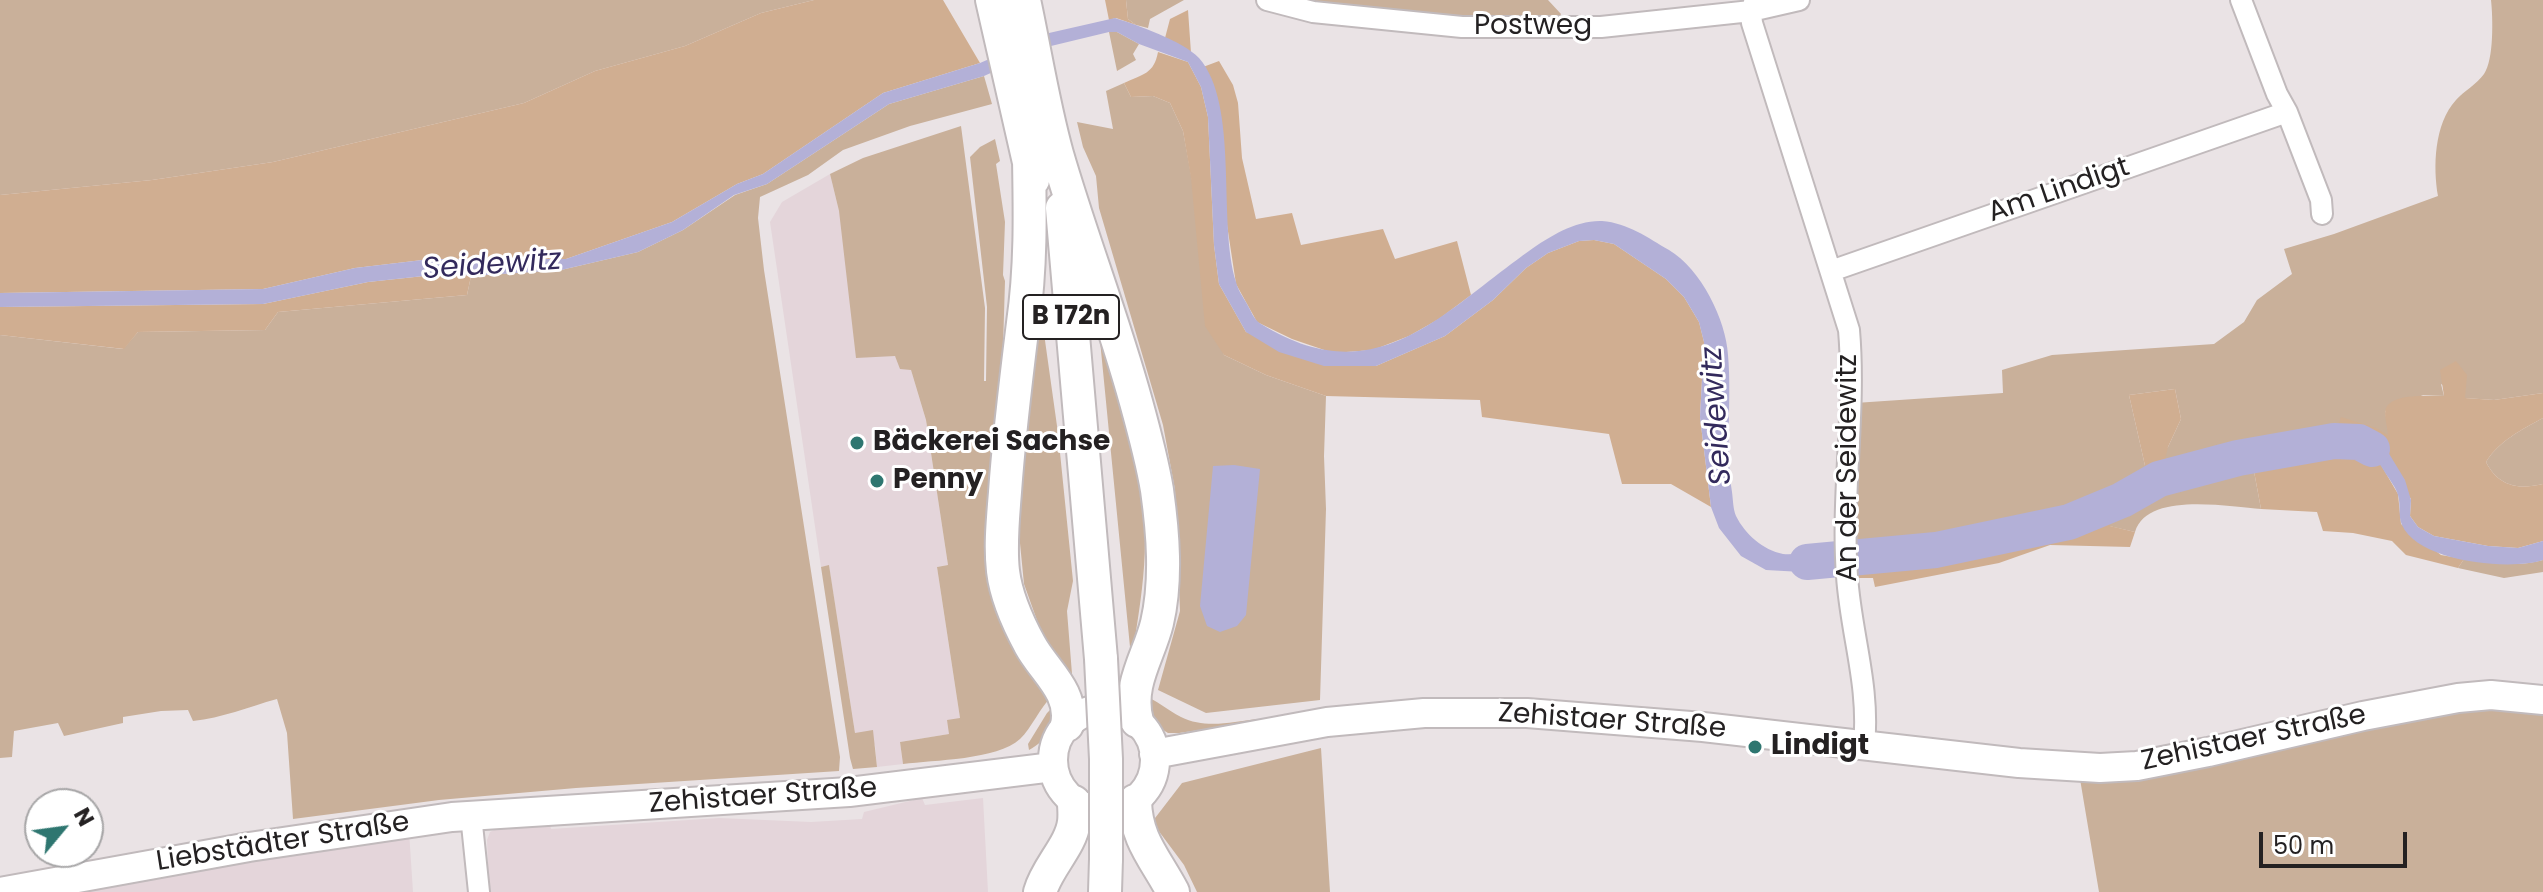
<!DOCTYPE html>
<html>
<head>
<meta charset="utf-8">
<style>
  body { margin:0 }
  #map { position:relative; width:2543px; height:892px; overflow:hidden; background:#eae3e5; font-family:Poppins,sans-serif }
  canvas { display:block }
  .north { position:absolute; left:24px; top:788px; width:80px; height:80px; box-sizing:border-box; background:#fff; border:2px solid #a7a6a7; border-radius:50%; rotate:61deg; font-size:22px; font-weight:700; line-height:32px; text-align:center; color:#242122 }
  .north::after { content:''; display:block; margin:auto; width:28px; height:36px; background:#2e7670; clip-path:polygon(50% 0,100% 100%,50% 72%,0 100%) }
  .scale { position:absolute; left:2259px; top:832px; width:148px; height:36px; box-sizing:border-box; border:4px solid #242122; border-top:0; padding-left:10px; font-size:24px; line-height:28px; white-space:nowrap; color:#242122; -webkit-text-stroke:6px #fff; paint-order:stroke }
</style>
</head>
<body>
<div id="map">
<canvas width="2543" height="892"></canvas>
<div class="north">N</div>
<div class="scale">50 m</div>
</div>
<script>
const ctx = document.querySelector('canvas').getContext('2d');
ctx.lineJoin = 'round';
function fillPath(path, color) { ctx.fillStyle = color; ctx.fill(path, 'evenodd'); }
function stroke(path, color, width, dash) { ctx.strokeStyle = color; ctx.lineWidth = width; ctx.lineCap = dash ? 'butt' : 'round'; ctx.setLineDash(dash || []); ctx.stroke(path); }
function drawText(font, color, halo, rows, align = 'center') {
  ctx.font = font + ' Poppins,sans-serif'; ctx.lineWidth = 6; ctx.setLineDash([]); ctx.textBaseline = 'middle'; ctx.strokeStyle = halo; ctx.fillStyle = color; for (const [text, x, y, turn = 0] of rows) {
    ctx.save(); ctx.translate(x, y); ctx.rotate((+turn || 0) * Math.PI / 180); ctx.textAlign = isNaN(turn) ? turn : align; if (halo) ctx.strokeText(text, 0, 0); ctx.fillText(text, 0, 0); ctx.restore();
  }
}
const built = new Path2D(`
  M830,174L839,211L895,356L911,370L926,420L948,565L937,567L960,718L950,734L900,742L903,764L877,767L875,745L855,733L829,566L821,567L770,222L782,202Z
  M922,798L925,805L983,798L988,892H485L483,867L488,866L487,840L490,832L498,828L550,824L551,829L719,818L811,822L862,819L864,812Z
  M409,831L413,892H48Z`);
const green = new Path2D(`
  M0,0H814L761,13L685,46L595,71L524,103L273,162L152,180L0,195Z
  M1126,0H1184L1150,19L1148,28L1136,25L1128,19Z
  M1292,0H1548L1561,14L1558,20C1469,19 1381,13 1292,0Z
  M2491,0H2543V393L2494,400L2464,398L2441,384L2444,396L2423,395L2385,411L2389,435L2334,441L2159,479L2122,500L2069,522L1936,550L1853,559L1855,403L2003,393L2002,370L2052,355L2214,344L2244,322L2257,300L2292,274L2284,249L2334,234L2438,196C2433,167 2434,124 2456,100C2464,91 2477,84 2484,74C2494,60 2493,18 2491,0ZM2175,389L2181,419L2168,447L2146,470L2129,395Z
  M1109,32H1117L1139,44L1133,54L1136,60L1117,71Z
  M984,76L992,104L910,126L843,150L808,175L760,197L758,218L764,270L840,757L839,771L576,788L439,800L293,819L287,733L277,699C248,707 222,718 193,721L188,710L161,711L123,717V723L64,736L58,723L14,731L12,757L0,758V335L123,349L138,332L265,330L278,312L467,295L471,276L561,270L638,252L683,230L735,195L767,184L889,104Z
  M1124,83L1131,97L1153,96L1170,103L1183,131L1224,355L1266,375L1326,396L1324,456L1326,509L1320,700L1206,713L1158,690L1180,611L1175,490L1163,425L1099,208L1096,176L1083,147L1077,122L1113,129L1106,91Z
  M961,126L985,308L984,381H986L987,307L970,157L980,147L995,139L1000,161L996,164L1005,222L1003,275L1005,281L1002,381L990,536L1054,694C1039,708 1032,728 1020,739C997,760 934,760 903,764L900,742L949,734L947,720L960,718L937,567L948,565L926,420L911,370L900,369L895,356L856,358L839,211L830,174L863,158Z
  M1040,305L1058,433L1073,581L1067,611L1072,674L1067,677L1044,640L1024,584L1018,523Z
  M1098,320C1120,392 1146,465 1145,541C1145,573 1140,606 1135,638L1130,647Z
  M2543,418V484C2518,490 2498,486 2486,462C2499,441 2521,430 2543,418Z
  M2253,466L2261,509C2229,507 2147,491 2135,532L2109,526L2104,515L2164,487L2216,472Z
  M2464,559C2491,562 2517,568 2543,560V572L2504,578L2458,568Z
  M829,565L855,733L873,730L877,767L853,769L850,758L821,567Z
  M1142,695C1157,700 1167,710 1181,717C1205,729 1232,722 1257,719L1255,722L1179,733H1168L1150,722Z
  M1056,704C1055,725 1049,739 1029,750L1028,744L1047,713Z
  M2491,706L2543,710V892H2099L2080,779L2416,715Z
  M1321,748L1330,892H1197L1184,865L1152,822L1182,783Z`);
const forest = new Path2D(`
  M814,0H943L980,63L883,93L763,174L737,184L672,222L566,259H431L355,268L263,289L0,293V195L152,180L273,162L524,103L595,71L685,46L761,13Z
  M1105,0H1126L1128,19L1136,25L1116,18L1109,20Z
  M1188,10L1191,53L1165,38L1170,19Z
  M1158,52L1188,62L1201,87L1208,117L1214,245L1219,284L1246,332L1376,366L1445,336L1493,300L1526,268L1548,253L1579,241L1594,240L1614,244L1666,279L1684,297L1699,322L1704,342L1700,417L1711,507L1671,484H1622L1609,434L1482,417L1480,400L1326,396L1266,375L1224,355L1205,326L1191,178L1183,131L1170,103L1153,96L1131,97L1124,83C1143,74 1154,74 1158,52Z
  M1219,61L1233,85L1238,103L1242,158L1256,219L1292,213L1301,245L1383,229L1395,259L1457,241L1471,295L1439,319L1409,336L1373,350L1333,353L1292,339L1257,322L1236,284L1203,67Z
  M452,273L471,276L467,295L278,312L265,330L138,332L124,349L0,335V307L263,304L368,282Z
  M2456,361L2467,375L2465,398L2494,400L2543,393V418C2521,430 2499,441 2486,462C2498,486 2518,490 2543,484V541L2518,548L2488,546L2434,536L2418,527L2410,516L2411,499L2363,436L2335,437L2341,417L2376,428L2388,435C2388,428 2383,414 2386,408C2393,393 2430,396 2444,396L2440,370Z
  M2175,389L2181,419L2168,447L2164,464L2146,470L2129,395Z
  M2336,447H2356L2377,458L2398,494L2401,524L2441,555L2464,559L2458,568L2406,555L2392,541L2353,533L2323,531L2317,512L2261,509L2253,466Z
  M2104,515L2110,526L2135,532L2130,547L2050,545L1999,563L1875,587L1873,578H1854L1853,571L2010,546L2060,532Z`);
const water = new Path2D(`
  M1115,18C1137,25 1183,41 1199,58C1240,105 1217,221 1236,282C1238,290 1243,297 1247,304C1251,311 1254,320 1261,324C1376,395 1440,314 1529,251C1550,236 1576,220 1602,221C1628,223 1648,238 1669,250C1701,269 1726,320 1728,355C1732,400 1725,447 1732,492C1733,499 1733,509 1736,516C1745,534 1763,550 1783,554C1796,556 1823,549 1838,546L1839,572L1820,573L1766,570L1741,556L1719,528L1711,507L1700,417L1704,342L1699,322L1684,297L1666,279L1614,244L1594,240L1579,241L1548,253L1526,268L1493,300L1445,336L1376,366H1324L1279,352L1246,332L1219,284L1214,245L1208,117L1201,87L1188,62L1139,44L1117,32H1109L1051,46L984,76L889,104L767,184L734,195L683,230L638,252L561,270L471,276L452,273L368,282L263,304L0,307V293L263,289L355,268L431,259H566L672,222L737,184L763,174L883,93L980,63L1049,33Z
  M2363,436L2385,447L2405,480L2411,500L2410,516L2418,527L2434,536L2488,546L2518,548L2543,541V560C2510,571 2418,562 2402,525C2398,516 2401,505 2398,495C2396,488 2390,480 2386,474C2373,451 2362,447 2336,447L2216,472L2164,487L2119,509L2060,532L2010,546L1853,571V559L1936,550L2069,522L2122,500L2159,479L2238,458L2334,441L2335,437Z
  M1234,465L1260,469L1246,615L1237,626L1220,632L1207,626L1200,606L1213,466Z`);
const river = new Path2D(`
  M1807,562L1936,550L2069,522L2122,500L2159,479L2238,458L2334,441L2359,442L2372,449`);
const minor = new Path2D(`
  M1267,0L1313,12L1462,27H1601L1751,11L1799,0
  M1755,0L1751,11L1752,23L1849,330C1856,412 1841,494 1847,576C1851,635 1870,685 1864,746
  M2287,112L2321,200L2322,214
  M1831,271L2287,112L2277,94L2241,0
  M471,815L479,892`);
const secondary = new Path2D(`
  M1053 760a51 51 0 1 1 102 0a51 51 0 1 1-102 0Z
  M1154,754L1327,722L1424,713H1527L1703,727L2019,763L2100,768L2137,766L2208,752L2363,716L2458,698L2491,695L2543,700
  M0,892L249,847L452,817L849,792L1053,767`);
const trunk = new Path2D(`
  M992,0L1033,180
  M1024,0C1035,51 1043,104 1057,154C1081,237 1113,318 1136,402C1144,431 1152,460 1157,490C1163,533 1167,580 1157,623C1149,656 1127,685 1137,721
  M1029,159C1030,214 1031,268 1023,323C1016,379 1009,435 1005,492C1003,518 1000,545 1003,571C1006,596 1018,623 1030,645C1044,671 1074,692 1067,725
  M1062,208L1101,659
  M1135,801C1136,840 1155,858 1173,892
  M1040,892C1047,867 1071,846 1074,822C1075,815 1074,808 1074,802
  M1105,892L1106,859`);
const trunkBridge = new Path2D(`
  M1101,659L1106,759V859`);
const markers = [
  [857,443,8,"#2e7670"],
  [877,481,8,"#2e7670"],
  [1755,747,8,"#2e7670"]
];
const shields = [
  [1071,317,96]
];
const shieldNames = [
  ["B 172n",1071,317]
];
const streetNames = [
  ["Postweg",1533,27],
  ["Am Lindigt",2059,191,-19],
  ["An der Seidewitz",1849,468,-90],
  ["Zehistaer Straße",1612,722,4],
  ["Zehistaer Straße",2254,739,-12],
  ["Zehistaer Straße",763,797,-4],
  ["Liebstädter Straße",283,843,-9]
];
const poiNames = [
  ["Bäckerei Sachse",873,443],
  ["Penny",893,481],
  ["Lindigt",1771,747]
];
const waterNames = [
  ["Seidewitz",492,266,-4],
  ["Seidewitz",1718,416,-94]
];
fillPath(built, '#e4d5da');
fillPath(green, '#c9b09a');
fillPath(forest, '#d0ae91');
fillPath(water, '#b3b0d7');
stroke(river, '#b3b0d7', 36);
stroke(minor, '#c1babc', 24);
stroke(secondary, '#c1babc', 32);
stroke(trunk, '#c1babc', 36);
stroke(minor, '#fff', 20);
stroke(secondary, '#fff', 28);
stroke(trunk, '#fff', 32);
stroke(trunkBridge, '#c1babc', 36, []);
stroke(trunkBridge, '#fff', 32);
for (const [x, y, r, color] of markers) { const dot = new Path2D(); dot.arc(x, y, r, 0, 2 * Math.PI); ctx.fillStyle = color; ctx.fill(dot); stroke(dot, '#fff', 3); }
for (const [x, y, w] of shields) { const box = new Path2D(); box.roundRect(x - w / 2, y - 22, w, 44, 6); ctx.fillStyle = '#fff'; ctx.fill(box); stroke(box, '#242122', 2); }
drawText('bold 26px', '#242122', null, shieldNames);
drawText('28px', '#242122', '#fff', streetNames);
drawText('bold 28px', '#242122', '#fff', poiNames, 'left');
drawText('italic 30px', '#332a5c', '#fff', waterNames);
</script>
</body>
</html>
